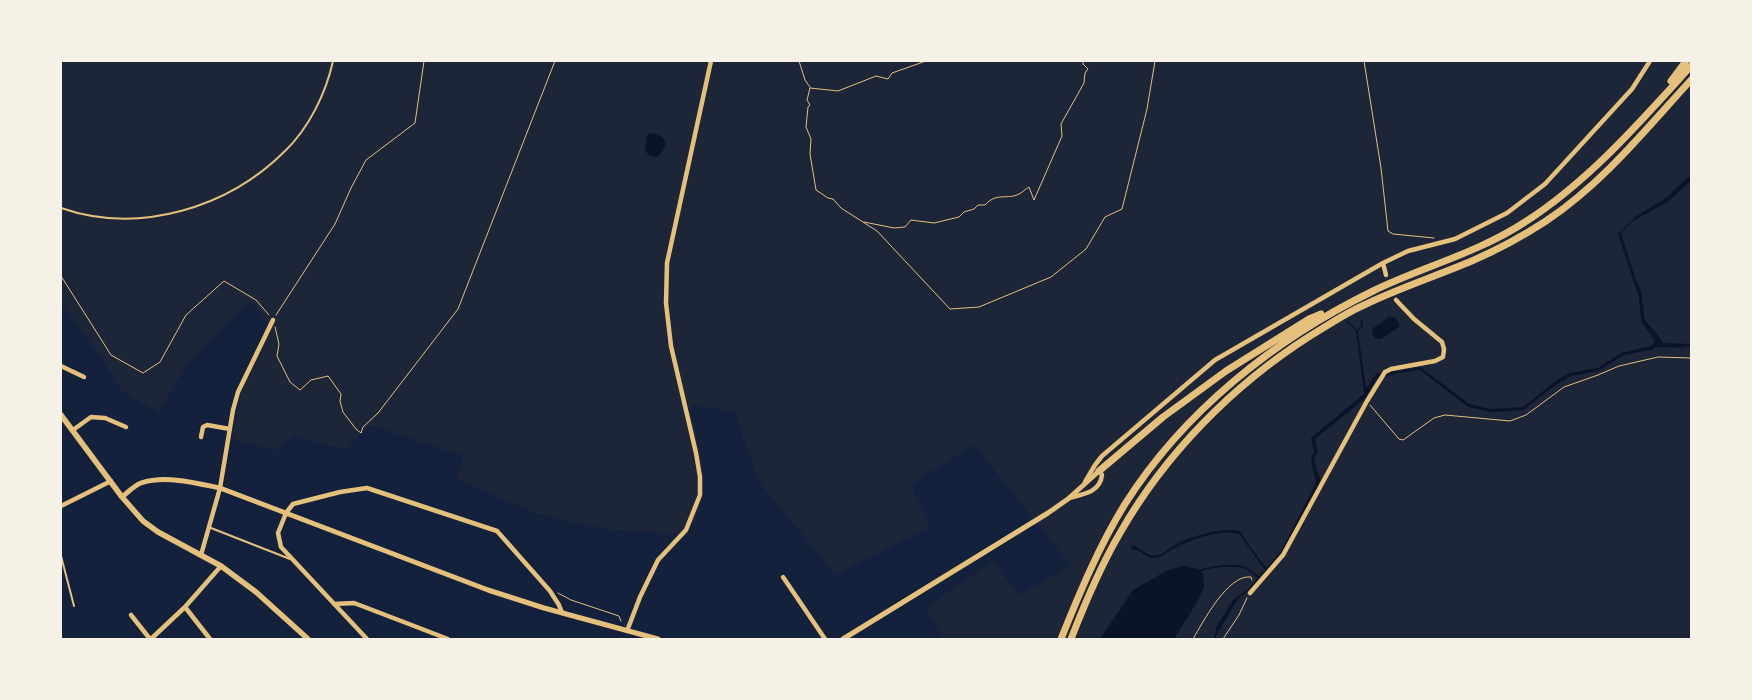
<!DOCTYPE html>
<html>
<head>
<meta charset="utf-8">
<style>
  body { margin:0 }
  #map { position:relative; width:1752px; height:700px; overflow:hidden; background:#14213d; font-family:"Alegreya Sans",sans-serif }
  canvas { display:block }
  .frame { position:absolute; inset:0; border:62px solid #f6f1e7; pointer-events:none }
</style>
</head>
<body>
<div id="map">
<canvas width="1752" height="700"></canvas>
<div class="frame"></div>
</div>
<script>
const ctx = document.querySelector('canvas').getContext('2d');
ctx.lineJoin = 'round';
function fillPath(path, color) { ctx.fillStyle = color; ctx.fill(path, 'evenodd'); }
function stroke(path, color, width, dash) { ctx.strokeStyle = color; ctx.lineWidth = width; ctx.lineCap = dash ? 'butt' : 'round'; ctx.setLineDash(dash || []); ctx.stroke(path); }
const green = new Path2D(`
  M61,61H1691V639H944L925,608L994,561L1018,595L1071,566L974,445L910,485L930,527L836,575L758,481L735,413L693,404L690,410C697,440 707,472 701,503C699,513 692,523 688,532L676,534L605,529L537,514L456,479L464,456L370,425L346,450L293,435L278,450L232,439L244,379L270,328L258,308L249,302L185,367L159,413L122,391L102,359L61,303Z`);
const water = new Path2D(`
  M653,133C668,137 669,147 657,157L650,156L645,151L647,135Z
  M1691,175V181L1666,203L1633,221L1621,233L1635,278L1641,291L1645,321L1656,332L1663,343L1691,344V346H1681L1691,348L1656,347L1651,350L1624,355L1598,371L1571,376L1553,387L1523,410L1492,412L1468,407L1420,370L1398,373L1384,377L1387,373L1420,367L1469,404L1491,409L1523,407L1557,380L1569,373L1598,368L1621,353L1651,346L1655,341L1641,321L1639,297L1618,234L1636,216L1666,198L1678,186Z
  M1389,317H1391C1396,318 1400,322 1399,327L1381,339H1376L1372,334V329Z
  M1347,320L1357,330L1361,326V320L1363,321V326L1358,332L1366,388L1376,374L1383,373L1380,378L1376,379L1366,398L1316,438L1315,441L1318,451L1314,460L1321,482L1284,552L1255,585L1238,599L1219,631L1215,629L1233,600L1248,589L1265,570L1239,534C1220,529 1192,539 1175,548C1166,552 1163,559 1151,558C1147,557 1145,555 1141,552C1138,550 1134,550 1131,549V546L1134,545C1138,548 1146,554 1151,555C1162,558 1167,549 1175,545C1191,536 1223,527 1240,531L1250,547L1267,568L1279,554L1284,546L1316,483L1311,460L1314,452L1311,439L1312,437L1364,394L1356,331L1346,321Z
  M1184,566L1197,569L1203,573L1204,587L1196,604L1174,639H1100L1133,590L1168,570Z`);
const stream = new Path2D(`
  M1199,571C1209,567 1236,563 1246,568C1251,571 1255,575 1260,578
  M1214,639L1218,629`);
const path = new Path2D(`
  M799,61L805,80L810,87
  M1364,61L1381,168L1388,231L1393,234L1434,238
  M810,88L807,100L810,105L808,107L806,127L811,139L810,154L816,190L828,198L833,199L841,208L877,231L950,309L979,307L1051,277L1086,249L1105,217L1122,209L1147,109L1155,61
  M810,88L838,91L876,76L888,79L892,73L926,61
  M864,222L894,228L905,227L911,220L934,223L959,217L964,212L974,209L978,205H985C996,192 1008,200 1019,194C1023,192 1025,189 1029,187L1034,200L1062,136L1061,124L1084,83L1085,73L1088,69L1083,64V61
  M61,276L111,355L143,373L160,362L186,315L224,281L256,300L269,315
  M276,315L335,224L351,188L366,160L415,123L424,61
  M275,327L279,344L277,356L290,382L300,390L311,380L328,376L341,394L340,401L343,412L356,429L361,433L363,427L378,413L458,309L555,61
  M1370,405L1399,439L1403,440L1434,418L1445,415L1510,421L1526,415L1564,387L1598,375L1619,366L1658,357L1691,358
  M558,593L571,600L619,616L621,621
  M1193,639C1203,622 1228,574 1251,577L1252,580
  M1223,639L1239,615L1247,598`);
const service = new Path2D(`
  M61,208C139,235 228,208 285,151C309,128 326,93 333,61
  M211,528L290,559
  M61,556L74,606`);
const minor = new Path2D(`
  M1383,263L1386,275
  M61,366L84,377
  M73,430L91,417L105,418L126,427
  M201,437L203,427L207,425L230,429
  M1085,482L1095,465L1102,456L1215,360L1383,263L1408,251L1455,239L1507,213L1545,184L1632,89L1650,61
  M1069,498C1084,494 1100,492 1102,475L1099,470
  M61,506L111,481
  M201,555L220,488L233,410L238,392L273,320
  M783,577L825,639
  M1250,593L1283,555L1367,401L1385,372L1391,369L1435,361L1443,357L1444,349L1442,342L1414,319L1396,300
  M334,604L354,603L362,606L448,639
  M131,615L150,639
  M627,631L640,597L658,560L686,530L700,495V477L696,453L671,346L666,303L667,263L711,61
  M151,639L185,607
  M210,639L185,607L221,566
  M367,639L281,547L278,533L286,513L293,504L340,492L367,488L497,531L550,591L559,605L562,613`);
const tertiary = new Path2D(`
  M122,497C128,492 135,485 141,483C166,475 196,483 220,488L488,590L544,608L658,639
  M843,639L1048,513L1068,499L1099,471`);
const secondary = new Path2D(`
  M61,415L122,497L143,521L158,532L221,566L256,592L308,639`);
const trunk = new Path2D(`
  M1671,81L1686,61
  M1099,471L1163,417L1226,371L1309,319L1321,314
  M1061,639C1080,592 1099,546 1125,504C1184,411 1275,339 1373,291C1422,267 1478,253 1525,222C1589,181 1640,122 1691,66
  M1071,639C1085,603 1100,567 1120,533C1165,454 1233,385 1310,336C1327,326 1344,314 1362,306C1398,288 1437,276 1474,260C1499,249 1523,236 1546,221C1604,182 1644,131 1691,80`);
fillPath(green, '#1d2539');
fillPath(water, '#0b132b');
stroke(stream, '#0b132b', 2);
stroke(path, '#e5c07b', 1);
stroke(service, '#e5c07b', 2);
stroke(minor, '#e5c07b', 4.5);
stroke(tertiary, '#e5c07b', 5);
stroke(secondary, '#e5c07b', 5.5);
stroke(trunk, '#e5c07b', 7);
</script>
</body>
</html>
